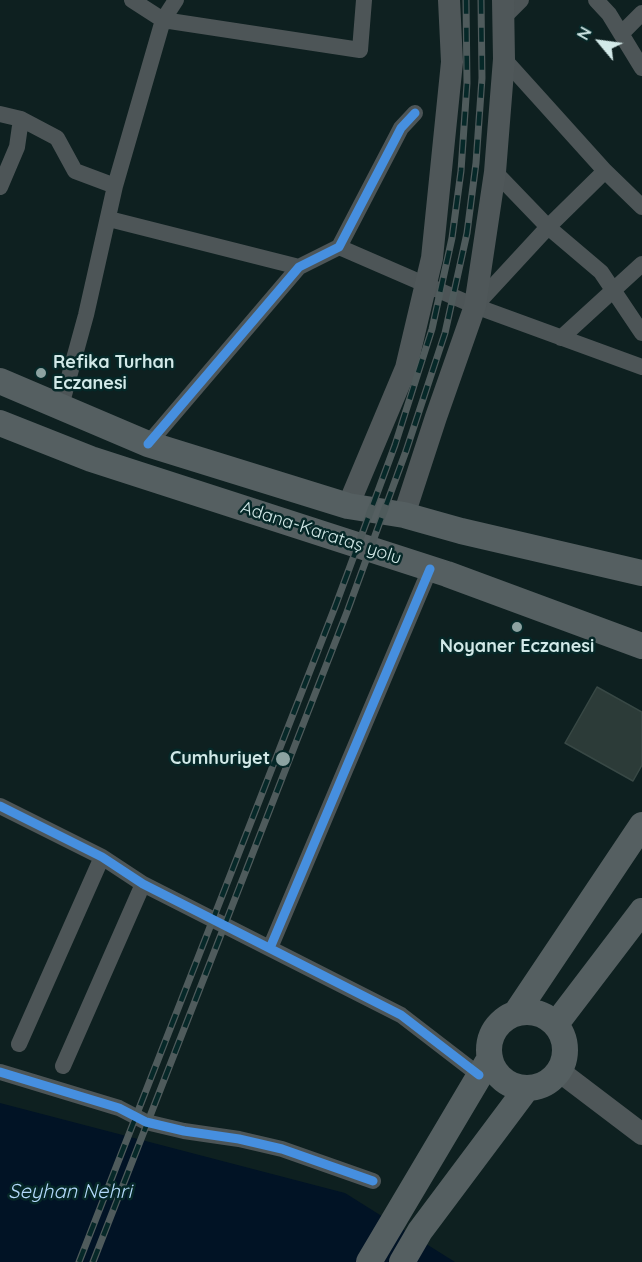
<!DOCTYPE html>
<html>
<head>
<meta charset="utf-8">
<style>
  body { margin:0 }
  #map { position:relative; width:642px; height:1262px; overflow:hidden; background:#0e2020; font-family:Quicksand,sans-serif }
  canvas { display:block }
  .north { position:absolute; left:570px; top:12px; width:60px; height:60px; -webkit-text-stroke:4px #062828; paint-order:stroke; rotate:299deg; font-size:16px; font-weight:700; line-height:24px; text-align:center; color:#d2e9e8 }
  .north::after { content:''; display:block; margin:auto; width:21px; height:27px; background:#d2e9e8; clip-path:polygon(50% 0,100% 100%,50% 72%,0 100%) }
</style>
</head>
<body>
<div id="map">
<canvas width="642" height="1262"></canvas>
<div class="north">N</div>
</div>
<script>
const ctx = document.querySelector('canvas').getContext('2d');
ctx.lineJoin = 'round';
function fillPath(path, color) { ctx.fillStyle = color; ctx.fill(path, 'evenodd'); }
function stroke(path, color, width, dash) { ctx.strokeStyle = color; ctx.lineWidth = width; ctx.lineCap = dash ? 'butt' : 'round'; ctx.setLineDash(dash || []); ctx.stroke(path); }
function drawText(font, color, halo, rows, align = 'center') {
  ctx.font = font + ' Quicksand,sans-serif'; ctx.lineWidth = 5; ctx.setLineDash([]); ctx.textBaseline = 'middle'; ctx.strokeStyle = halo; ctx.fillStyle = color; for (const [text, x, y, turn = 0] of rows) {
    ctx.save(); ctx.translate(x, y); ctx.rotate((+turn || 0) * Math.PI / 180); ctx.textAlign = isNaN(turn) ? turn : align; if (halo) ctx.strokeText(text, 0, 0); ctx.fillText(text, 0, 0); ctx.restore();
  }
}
const water = new Path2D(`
  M0,1103L345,1193L455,1262H0Z`);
const building = new Path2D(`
  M597,687L642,712V765L633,781L565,743Z`);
const street = new Path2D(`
  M132,0L163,20L360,50L364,0
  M596,0L609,14L642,68
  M504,17L521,0
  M621,34L642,13
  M504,59L605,171L642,207
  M0,114L21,119L57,138L75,171L115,186L86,315L61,406
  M495,172L548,227L601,272L642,333
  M115,186L163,20L176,0
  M0,187L17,147L21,119
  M109,219L299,267
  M339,247L475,306L642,367
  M475,306L548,227L605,171
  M561,338L642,264
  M148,444L299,267L339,247L401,128L415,113
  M0,806L102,857L143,884L401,1015L479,1075
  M270,948L430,569
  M19,1044L102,857
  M63,1066L143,884
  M0,1072L119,1108L146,1122L184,1131L239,1139L282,1149L373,1181`);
const secondary = new Path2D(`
  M348,506L406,368L432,258L452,62L449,0
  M404,515L436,417L475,306L495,172L504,59L503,0
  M559,1071L642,1134`);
const primary = new Path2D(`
  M0,381L148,444L348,506L404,515L461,531L642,573
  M0,423L91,459L447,574L642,646
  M489 1050a38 38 0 1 1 76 0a38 38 0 1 1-76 0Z
  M516,1013L642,825
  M556,1024L642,911
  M369,1262L490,1058
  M402,1262L420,1231L527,1088`);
const rail = new Path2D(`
  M79,1262L335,607L395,445L432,329L452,238L461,171L467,83L466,0
  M93,1262L347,612L406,451L445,333L467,233L476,163L482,78L481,0`);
const cycleway = new Path2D(`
  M148,444L299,267L339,247L401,128L415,113
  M0,806L102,857L143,884L401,1015L479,1075
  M270,948L430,569
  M0,1072L119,1108L146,1122L184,1131L239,1139L282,1149L373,1181`);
const markers = [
  [41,373,6,"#8da3a2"],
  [517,627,6,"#8da3a2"],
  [283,759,8,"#8da3a2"]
];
const poiNames = [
  ["Refika Turhan",53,363],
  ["Eczanesi",53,384],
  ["Noyaner Eczanesi",517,647,"center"],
  ["Cumhuriyet",270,759,"right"]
];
const streetNames = [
  ["Adana-Karataş yolu",321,533,18]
];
const waterNames = [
  ["Seyhan Nehri",70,1192]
];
fillPath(water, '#011325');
fillPath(building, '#2c3b38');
stroke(building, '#384845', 1.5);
stroke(street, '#4d5557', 16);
stroke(secondary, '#4f5759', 22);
stroke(primary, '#555f61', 26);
stroke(rail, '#4f5b5c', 7);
stroke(rail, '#062828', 4.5, [14]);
stroke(cycleway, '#468fdf', 9);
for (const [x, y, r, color] of markers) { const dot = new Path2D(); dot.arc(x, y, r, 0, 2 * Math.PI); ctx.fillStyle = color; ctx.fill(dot); stroke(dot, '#062828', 2); }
drawText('bold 18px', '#d2e9e8', '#062828', poiNames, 'left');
drawText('18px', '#d2e9e8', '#062828', streetNames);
drawText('italic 20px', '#b3d9fa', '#062828', waterNames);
</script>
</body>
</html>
